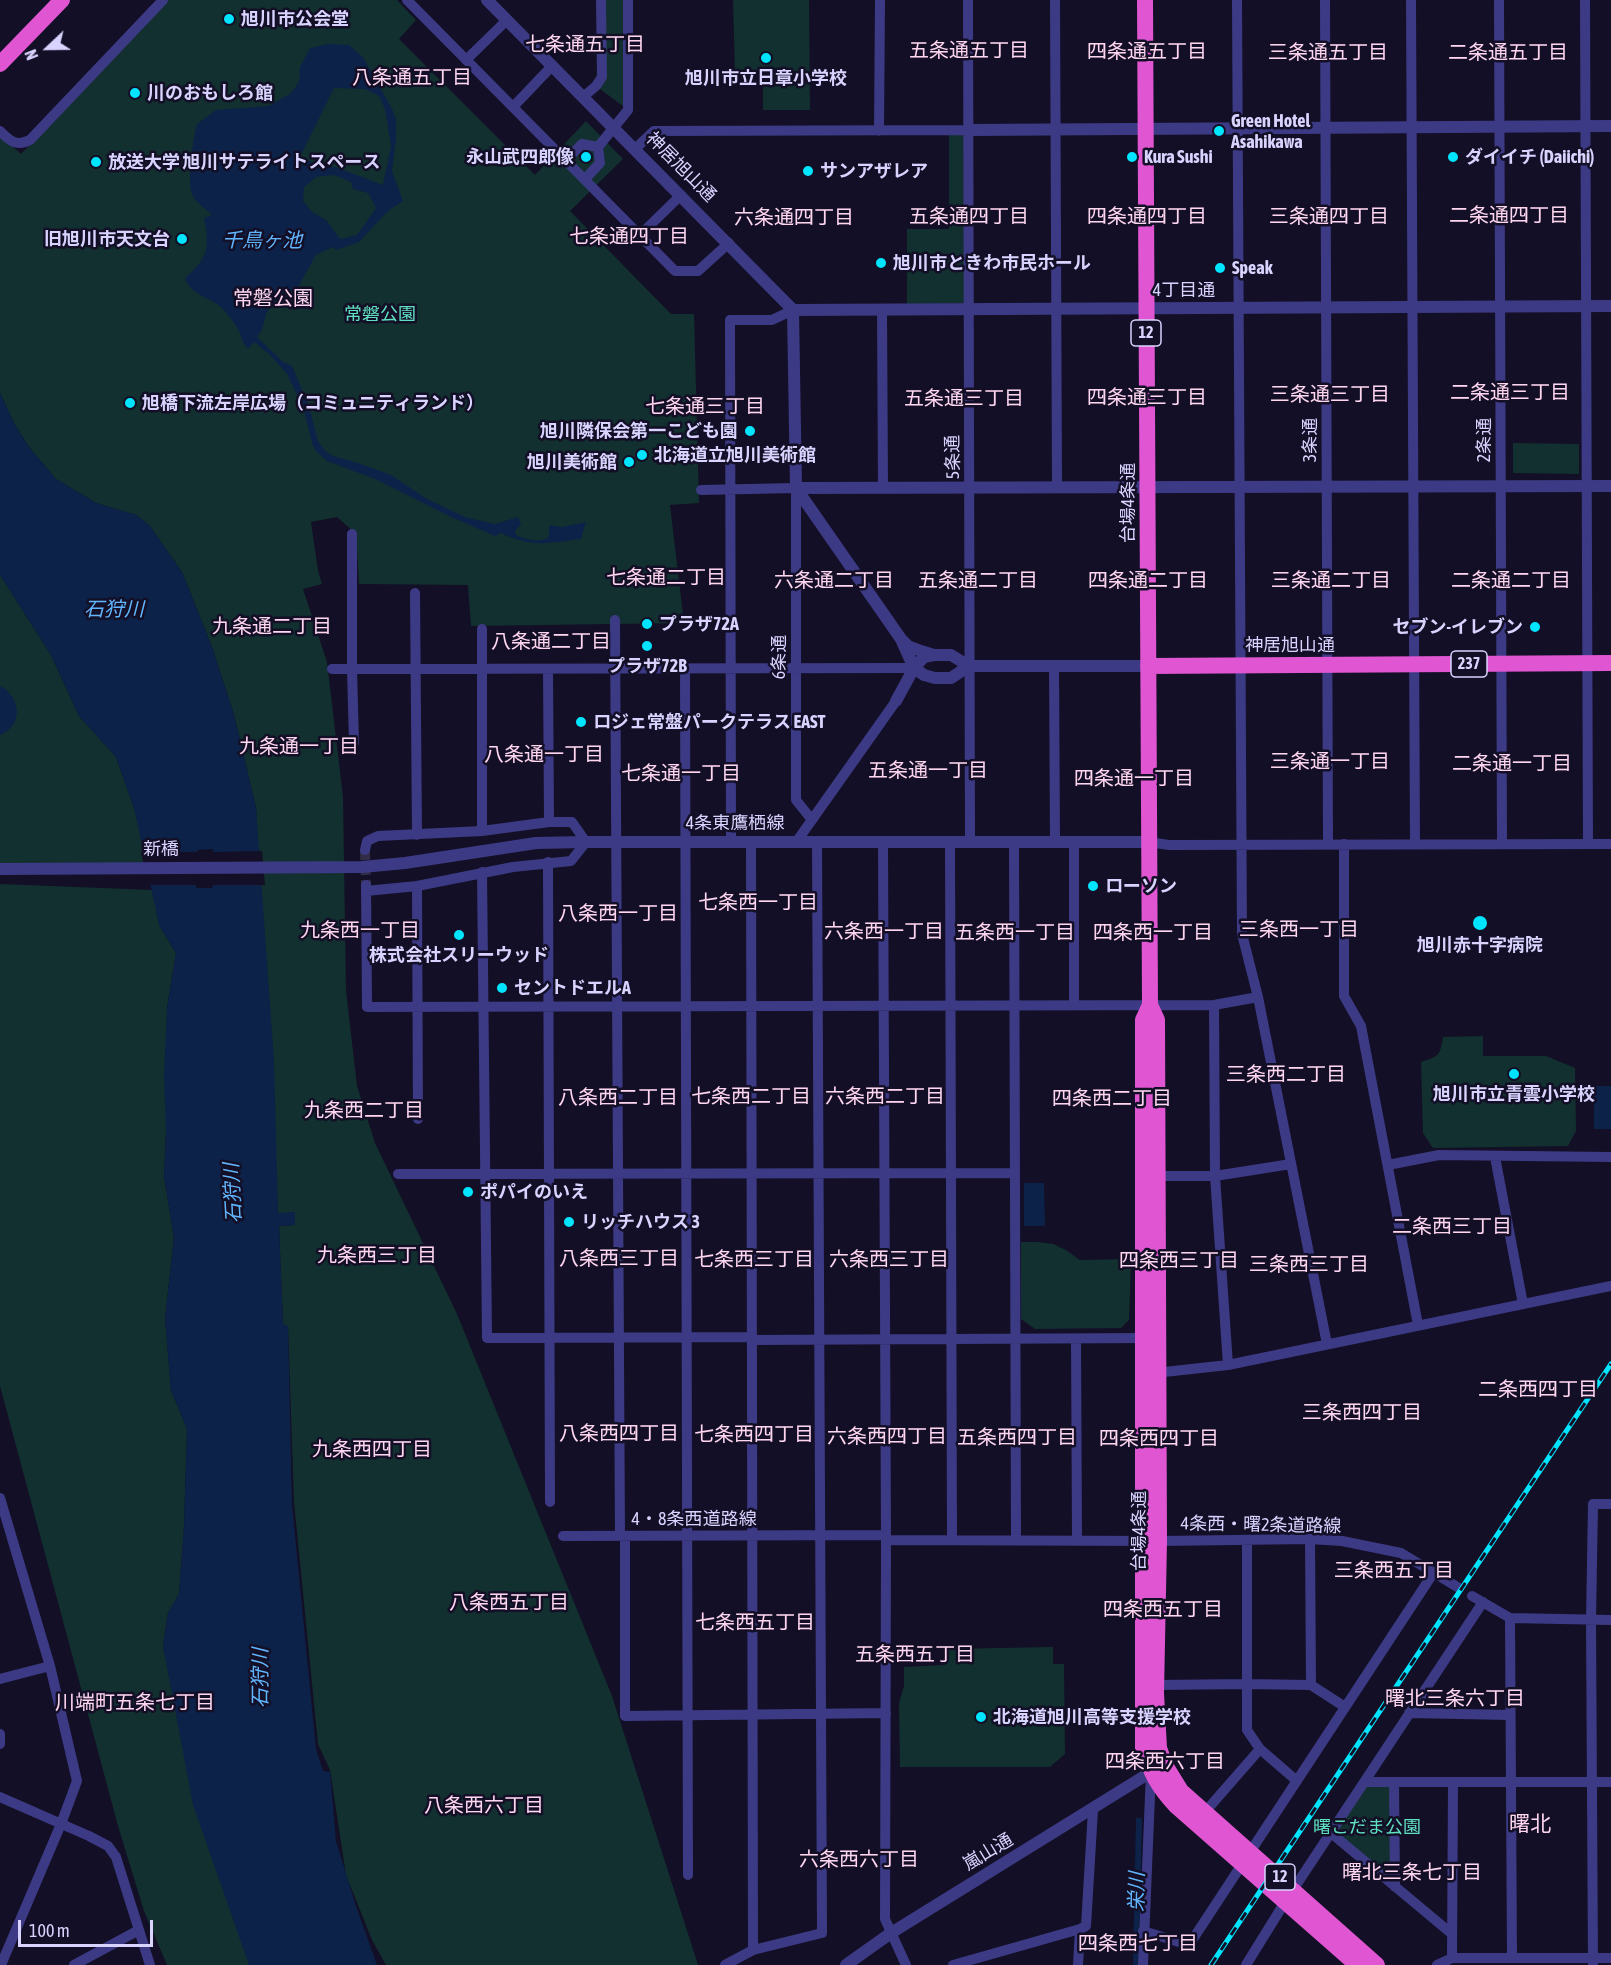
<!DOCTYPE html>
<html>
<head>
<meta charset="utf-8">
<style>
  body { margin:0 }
  #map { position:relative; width:1611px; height:1965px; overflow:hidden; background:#130f26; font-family:"Asap Condensed",sans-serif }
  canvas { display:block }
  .north { position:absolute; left:18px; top:18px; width:60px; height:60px; -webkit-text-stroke:4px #130f26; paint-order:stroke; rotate:248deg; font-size:16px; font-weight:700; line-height:24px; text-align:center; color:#d9d4ff }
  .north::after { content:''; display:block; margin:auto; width:21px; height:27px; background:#d9d4ff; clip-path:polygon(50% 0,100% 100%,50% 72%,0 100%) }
  .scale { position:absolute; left:18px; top:1920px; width:135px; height:27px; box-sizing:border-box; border:3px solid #d9d4ff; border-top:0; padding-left:8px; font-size:18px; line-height:21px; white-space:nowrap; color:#d9d4ff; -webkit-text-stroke:4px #130f26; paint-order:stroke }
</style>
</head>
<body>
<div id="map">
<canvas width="1611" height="1965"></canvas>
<div class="north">N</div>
<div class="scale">100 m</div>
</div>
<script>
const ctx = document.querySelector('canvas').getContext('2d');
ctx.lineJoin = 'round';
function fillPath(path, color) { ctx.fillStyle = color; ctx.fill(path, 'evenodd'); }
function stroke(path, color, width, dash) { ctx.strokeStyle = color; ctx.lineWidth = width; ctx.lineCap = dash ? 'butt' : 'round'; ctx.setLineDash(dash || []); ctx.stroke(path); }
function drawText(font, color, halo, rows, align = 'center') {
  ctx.font = font + ' "Asap Condensed","Noto Sans JP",sans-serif'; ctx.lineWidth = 5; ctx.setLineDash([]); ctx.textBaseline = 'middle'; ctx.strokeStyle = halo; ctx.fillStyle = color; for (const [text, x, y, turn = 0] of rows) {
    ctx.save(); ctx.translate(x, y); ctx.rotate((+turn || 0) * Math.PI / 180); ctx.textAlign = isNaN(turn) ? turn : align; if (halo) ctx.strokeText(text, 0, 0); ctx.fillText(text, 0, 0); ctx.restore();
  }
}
const green = new Path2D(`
  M167,0H397L416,20L399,39L535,175L586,121L623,159L570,211L671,314H694L699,503L670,505L684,623L471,626L468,585L359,584L356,534L337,517L311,522L318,571L322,584L303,589L327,662L343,797L346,991L357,1086L375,1143L457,1314L612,1696L698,1965H386L372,1940L346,1875L330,1770L318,1744L294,1502L288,1327L283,1325L279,1226L295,1225L294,1212L278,1214L256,808L234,715L212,647L182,572L149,525L136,515L96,503L56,479L28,446L14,423L0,393V135L21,154Z
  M601,0H628V110L596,86Z
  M733,0H809L810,110H763V74L735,73Z
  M949,130H968L967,303L907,304V229H949Z
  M1513,443L1579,444V474L1513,473Z
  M0,575L51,655L79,716L116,757L134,808L152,867L0,868Z
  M0,884L153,890L159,925L176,953L167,1008L166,1133L164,1176L174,1238L165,1318L171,1390L187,1429L184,1527L179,1594L168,1613L163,1646L178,1719L249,1965H167L144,1911L118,1826L0,1386Z
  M1483,1036V1056H1546L1575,1068L1576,1131L1568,1146L1433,1148L1423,1133L1421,1062C1439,1056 1440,1056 1443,1037Z
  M1021,1242H1037L1053,1244L1066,1250L1080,1260L1131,1259L1129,1320L1121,1328L1035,1329L1021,1319Z
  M1053,1647V1664H1064L1065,1754L1050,1767H900L899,1703L904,1686V1667L945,1665V1649Z
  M1365,1782H1394L1395,1887L1331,1833Z`);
const water = new Path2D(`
  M328,44L349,45L363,57L392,109L396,119V139L392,171L403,201L388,211L359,242L336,250L333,247L316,255L298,287L275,301L266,314L262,330L257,337L283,362L292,366L309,406L318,441L325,451L333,456L358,463L391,475L427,499L465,517L495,524L518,517L521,524L515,531L517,536C528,539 538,544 549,537V525L562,527L586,522L581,539C549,543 532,548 501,533L495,536L451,517L375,479L327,461L316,451L312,443L303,407L287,374L270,355L254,342L248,349C241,342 242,335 237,327C233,321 227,313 222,308C210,297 190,295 185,278C208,258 210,248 204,218L212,215C206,209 196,203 192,194C187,181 193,138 197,124L216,110L269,106L291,93L299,82L300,67L310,48ZM334,88L365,89L379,96L385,109L391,146L383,185L338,168L299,159ZM334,175L351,182L353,189L368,193L376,208L357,235L340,239L326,220L312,212L303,201L304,187L316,177Z
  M0,393L14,423L28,446L56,479L96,503L136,515L149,525L182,572L212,647L234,715L256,808L274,1061L278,1213L295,1212V1225L279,1226L283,1324L288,1326L292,1505L316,1749L323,1771L330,1772L336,1841L356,1906L377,1965H249L193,1805L163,1646L168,1613L179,1594L184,1527L187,1429L171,1390L165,1318L174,1238L164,1176L166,1133L164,1075L167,1008L176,953L159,925L134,808L116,757L79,716L51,655L0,575Z
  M0,686C21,697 24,725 0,735Z
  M1594,1086H1611V1129H1594Z
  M1024,1183H1044L1045,1226H1024Z
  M1136,1818H1142L1139,1965H1133Z`);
const pier = new Path2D(`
  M213,849V852L262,851L265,885H213L212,888H196V885H148L141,852H197L198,850Z`);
const minorTunnel = new Path2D(`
  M365,850L366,885`);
const minor = new Path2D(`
  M407,0L675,271H698L729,243
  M968,0L970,841
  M1055,0L1057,487
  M1237,0L1242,934L1258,997L1327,1344
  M1325,0L1328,844
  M1411,0L1415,844
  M1499,0L1502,844
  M1585,0L1588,844
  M466,60L507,20
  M583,97L596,86L602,77L601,0
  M513,107L552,66
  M0,131C10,141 16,147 30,140L163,0
  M879,131L880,0
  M598,147L628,110V0
  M635,149L654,131L968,130
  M566,160L582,144L598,147L600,163L585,179
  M640,235L681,195
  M882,309L883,488
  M701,490L796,488V800L812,820
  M352,534V669L354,743
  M415,593L417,835
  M615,620L620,1536
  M482,629V831
  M1054,666L1055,842
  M685,668L688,1875
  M332,669L914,668
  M548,669L549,822
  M731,841L730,320H772L793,310
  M751,841L753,1950
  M797,841L896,701
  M883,841L886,1540L885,1919L906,1965
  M950,841L952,1540
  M1014,842L1016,1540
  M1149,842L1169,845L1611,844
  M1344,844V996L1361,1026L1418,1325
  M365,850L367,841L378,836L482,831L549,822H572L586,842L571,861L513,867L417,886L366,891
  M548,862L550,1502
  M482,872L487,1338L752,1337
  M366,885L367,1007L1214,1005L1258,997
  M417,886L418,1119
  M1074,1005V842
  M1214,1005L1215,1176L1228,1365
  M1495,1157L1523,1304
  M1388,1165L1439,1155L1611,1157
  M398,1174L1015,1173
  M1154,1176H1215L1291,1164
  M1076,1339L1077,1540
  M752,1340L1149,1338
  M1155,1373L1228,1365L1611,1286
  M0,1498L50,1666L77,1781L61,1824L1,1965
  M563,1536L886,1535
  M625,1536V1716L886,1713
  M1310,1539L1311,1685
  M886,1540L1159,1541L1310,1539L1342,1541L1401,1553L1459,1588
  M1247,1540V1730L1260,1749L1297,1781
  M1472,1596L1510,1618L1611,1620
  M1510,1618L1512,1958
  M0,1679L50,1666
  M1156,1685L1246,1684L1311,1685L1345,1707
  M1409,1713L1510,1715
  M0,1734V1744
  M1365,1782H1611
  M1394,1782L1395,1887
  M0,1797L89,1836L108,1846L116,1857L150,1965
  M1205,1812L1260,1749
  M1331,1833L1452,1934
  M1143,1931L1189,1945L1434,1572
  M1452,1958H1611
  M74,1965L139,1930
  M725,1965L753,1950L822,1933L817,841
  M953,1965L1080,1929
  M1078,1965L1080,1929L1086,1926L1093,1810
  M1143,1965L1151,1772
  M1246,1965L1285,1902L1483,1602
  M1437,1965L1452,1958L1453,1783
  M1593,1965L1591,1620L1593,1504H1611`);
const tertiary = new Path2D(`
  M487,0L793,310L796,488L901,639L914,668L924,675L935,678H951L969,666
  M968,130L1611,126
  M793,310L1611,306
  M796,488L1611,486
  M901,639L908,646L921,651L934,655H951L969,666H1148
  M896,701L914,668L924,657L934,655
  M0,869L362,867L405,863L536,843L586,842H1149
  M846,1965L891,1933L1151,1772`);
const trunk = new Path2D(`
  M1145,0L1150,1005L1157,1020L1159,1541L1156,1693L1159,1748L1165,1765L1181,1791L1377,1965
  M0,64L62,0
  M1148,666L1611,663
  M1150,1005L1143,1020V1749C1151,1773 1158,1787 1176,1806L1357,1965`);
const rail = new Path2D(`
  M1211,1965L1611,1364`);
const markers = [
  [229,19,6,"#00e5ff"],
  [766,58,6,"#00e5ff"],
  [135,93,6,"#00e5ff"],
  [1219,131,6,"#00e5ff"],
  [586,157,6,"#00e5ff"],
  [1132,157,6,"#00e5ff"],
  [1453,157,6,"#00e5ff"],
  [96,162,6,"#00e5ff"],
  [808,171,6,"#00e5ff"],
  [182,239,6,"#00e5ff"],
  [881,263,6,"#00e5ff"],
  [1220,268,6,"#00e5ff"],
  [130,403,6,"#00e5ff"],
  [750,431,6,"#00e5ff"],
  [642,455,6,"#00e5ff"],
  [629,462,6,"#00e5ff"],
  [647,624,6,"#00e5ff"],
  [1535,627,6,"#00e5ff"],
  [647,646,6,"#00e5ff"],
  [581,722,6,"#00e5ff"],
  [1093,886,6,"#00e5ff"],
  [1480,923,8,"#00e5ff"],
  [459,935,6,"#00e5ff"],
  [502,988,6,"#00e5ff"],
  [1514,1074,6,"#00e5ff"],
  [468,1192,6,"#00e5ff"],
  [569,1222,6,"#00e5ff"],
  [981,1717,6,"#00e5ff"]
];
const shields = [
  [1146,333,30],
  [1469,664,36],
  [1280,1877,30]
];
const shieldNames = [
  ["12",1146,333],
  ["237",1469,664],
  ["12",1280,1877]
];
const poiNames = [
  ["旭川市公会堂",241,19],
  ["旭川市立日章小学校",766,78,"center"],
  ["川のおもしろ館",147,93],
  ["Green Hotel",1231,121],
  ["Asahikawa",1231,142],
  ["永山武四郎像",574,157,"right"],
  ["Kura Sushi",1144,157],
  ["ダイイチ (Daiichi)",1465,157],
  ["放送大学 旭川サテライトスペース",108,162],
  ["サンアザレア",820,171],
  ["旧旭川市天文台",170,239,"right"],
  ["旭川市ときわ市民ホール",893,263],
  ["Speak",1232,268],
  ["旭橋下流左岸広場（コミュニティランド）",142,403],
  ["旭川隣保会第一こども園",738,431,"right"],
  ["北海道立旭川美術館",654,455],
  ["旭川美術館",617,462,"right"],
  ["プラザ72A",659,624],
  ["セブン-イレブン",1523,627,"right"],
  ["プラザ72B",647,666,"center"],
  ["ロジェ常盤パークテラス EAST",593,722],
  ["ローソン",1105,886],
  ["旭川赤十字病院",1480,945,"center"],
  ["株式会社スリーウッド",459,955,"center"],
  ["セントドエルA",514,988],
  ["旭川市立青雲小学校",1514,1094,"center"],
  ["ポパイのいえ",480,1192],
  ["リッチハウス 3",581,1222],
  ["北海道旭川高等支援学校",993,1717]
];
const streetNames = [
  ["神居旭山通",681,167,45],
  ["4丁目通",1184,290],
  ["3条通",1310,440,-90],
  ["2条通",1484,440,-90],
  ["5条通",953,457,-91],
  ["台場4条通",1128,503,-90],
  ["神居旭山通",1290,645],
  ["6条通",779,657,-90],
  ["4条東鷹栖線",735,823],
  ["新橋",161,849],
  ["4・8条西道路線",694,1519],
  ["4条西・曙2条道路線",1261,1525,1],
  ["台場4条通",1139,1531,-90],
  ["嵐山通",988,1852,-31]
];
const parkNames = [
  ["常磐公園",380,314],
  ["曙こだま公園",1367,1827]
];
const neighbourhoodNames = [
  ["七条通五丁目",585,45],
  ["五条通五丁目",969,51],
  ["四条通五丁目",1147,52],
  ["三条通五丁目",1328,53],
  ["二条通五丁目",1508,53],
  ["八条通五丁目",412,78],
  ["二条通四丁目",1509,216],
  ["五条通四丁目",969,217],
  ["四条通四丁目",1147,217],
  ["三条通四丁目",1329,217],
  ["六条通四丁目",794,218],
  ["七条通四丁目",629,237],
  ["常磐公園",273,299],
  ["二条通三丁目",1510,393],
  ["三条通三丁目",1330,395],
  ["四条通三丁目",1147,398],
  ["五条通三丁目",964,399],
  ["七条通三丁目",705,407],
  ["七条通二丁目",666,578],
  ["六条通二丁目",834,581],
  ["五条通二丁目",978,581],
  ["四条通二丁目",1148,581],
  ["三条通二丁目",1331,581],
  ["二条通二丁目",1511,581],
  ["九条通二丁目",272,627],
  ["八条通二丁目",551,642],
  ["九条通一丁目",299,747],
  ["八条通一丁目",544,755],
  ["三条通一丁目",1330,762],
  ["二条通一丁目",1512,764],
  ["五条通一丁目",928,771],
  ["七条通一丁目",681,774],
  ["四条通一丁目",1134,779],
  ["七条西一丁目",758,903],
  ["八条西一丁目",618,914],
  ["三条西一丁目",1299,930],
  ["九条西一丁目",360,931],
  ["六条西一丁目",884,932],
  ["五条西一丁目",1015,933],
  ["四条西一丁目",1153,933],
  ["三条西二丁目",1286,1075],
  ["七条西二丁目",751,1097],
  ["六条西二丁目",885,1097],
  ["八条西二丁目",618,1098],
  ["四条西二丁目",1112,1099],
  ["九条西二丁目",364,1111],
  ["二条西三丁目",1452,1227],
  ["九条西三丁目",377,1256],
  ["八条西三丁目",619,1259],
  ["七条西三丁目",754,1260],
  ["六条西三丁目",889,1260],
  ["四条西三丁目",1179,1261],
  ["三条西三丁目",1309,1265],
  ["二条西四丁目",1538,1390],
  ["三条西四丁目",1362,1413],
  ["八条西四丁目",619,1434],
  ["七条西四丁目",754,1435],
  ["六条西四丁目",887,1437],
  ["五条西四丁目",1017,1438],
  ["四条西四丁目",1159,1439],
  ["九条西四丁目",372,1450],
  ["三条西五丁目",1394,1571],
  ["八条西五丁目",509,1603],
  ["四条西五丁目",1163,1610],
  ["七条西五丁目",755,1623],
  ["五条西五丁目",915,1655],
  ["曙北三条六丁目",1455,1699],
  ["川端町五条七丁目",135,1703],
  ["四条西六丁目",1165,1762],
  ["八条西六丁目",484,1806],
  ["六条西六丁目",859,1860],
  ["曙北三条七丁目",1412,1873],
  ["四条西七丁目",1138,1944]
];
const waterNames = [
  ["千鳥ヶ池",262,241],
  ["石狩川",114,610],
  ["石狩川",233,1193,-93],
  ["石狩川",261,1678,-90],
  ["栄川",1137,1892,-89]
];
const quarterNames = [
  ["曙北",1530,1824]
];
fillPath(green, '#12302f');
fillPath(water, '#0c2248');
fillPath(pier, '#130f26');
stroke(minorTunnel, '#312d47', 10, [10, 5]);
stroke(minor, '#3d3a85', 10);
stroke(tertiary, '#3d3a85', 12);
stroke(trunk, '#e055d1', 16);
stroke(rail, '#00e5ff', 5);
stroke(rail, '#130f26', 3, [9]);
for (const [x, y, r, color] of markers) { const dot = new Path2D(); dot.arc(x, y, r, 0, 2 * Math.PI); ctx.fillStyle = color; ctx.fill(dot); stroke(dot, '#130f26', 2); }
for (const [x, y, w] of shields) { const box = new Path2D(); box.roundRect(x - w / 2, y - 13, w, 26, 4.5); ctx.fillStyle = '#130f26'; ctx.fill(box); stroke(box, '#d9d4ff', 1.5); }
drawText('bold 16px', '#d9d4ff', null, shieldNames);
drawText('bold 18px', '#d9d4ff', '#130f26', poiNames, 'left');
drawText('18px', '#d9d4ff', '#130f26', streetNames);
drawText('18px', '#5fe0c0', '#130f26', parkNames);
drawText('20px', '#ffd6f0', '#130f26', neighbourhoodNames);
drawText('italic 20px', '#62b6ff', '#130f26', waterNames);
drawText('21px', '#ffd6f0', '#130f26', quarterNames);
</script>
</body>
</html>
